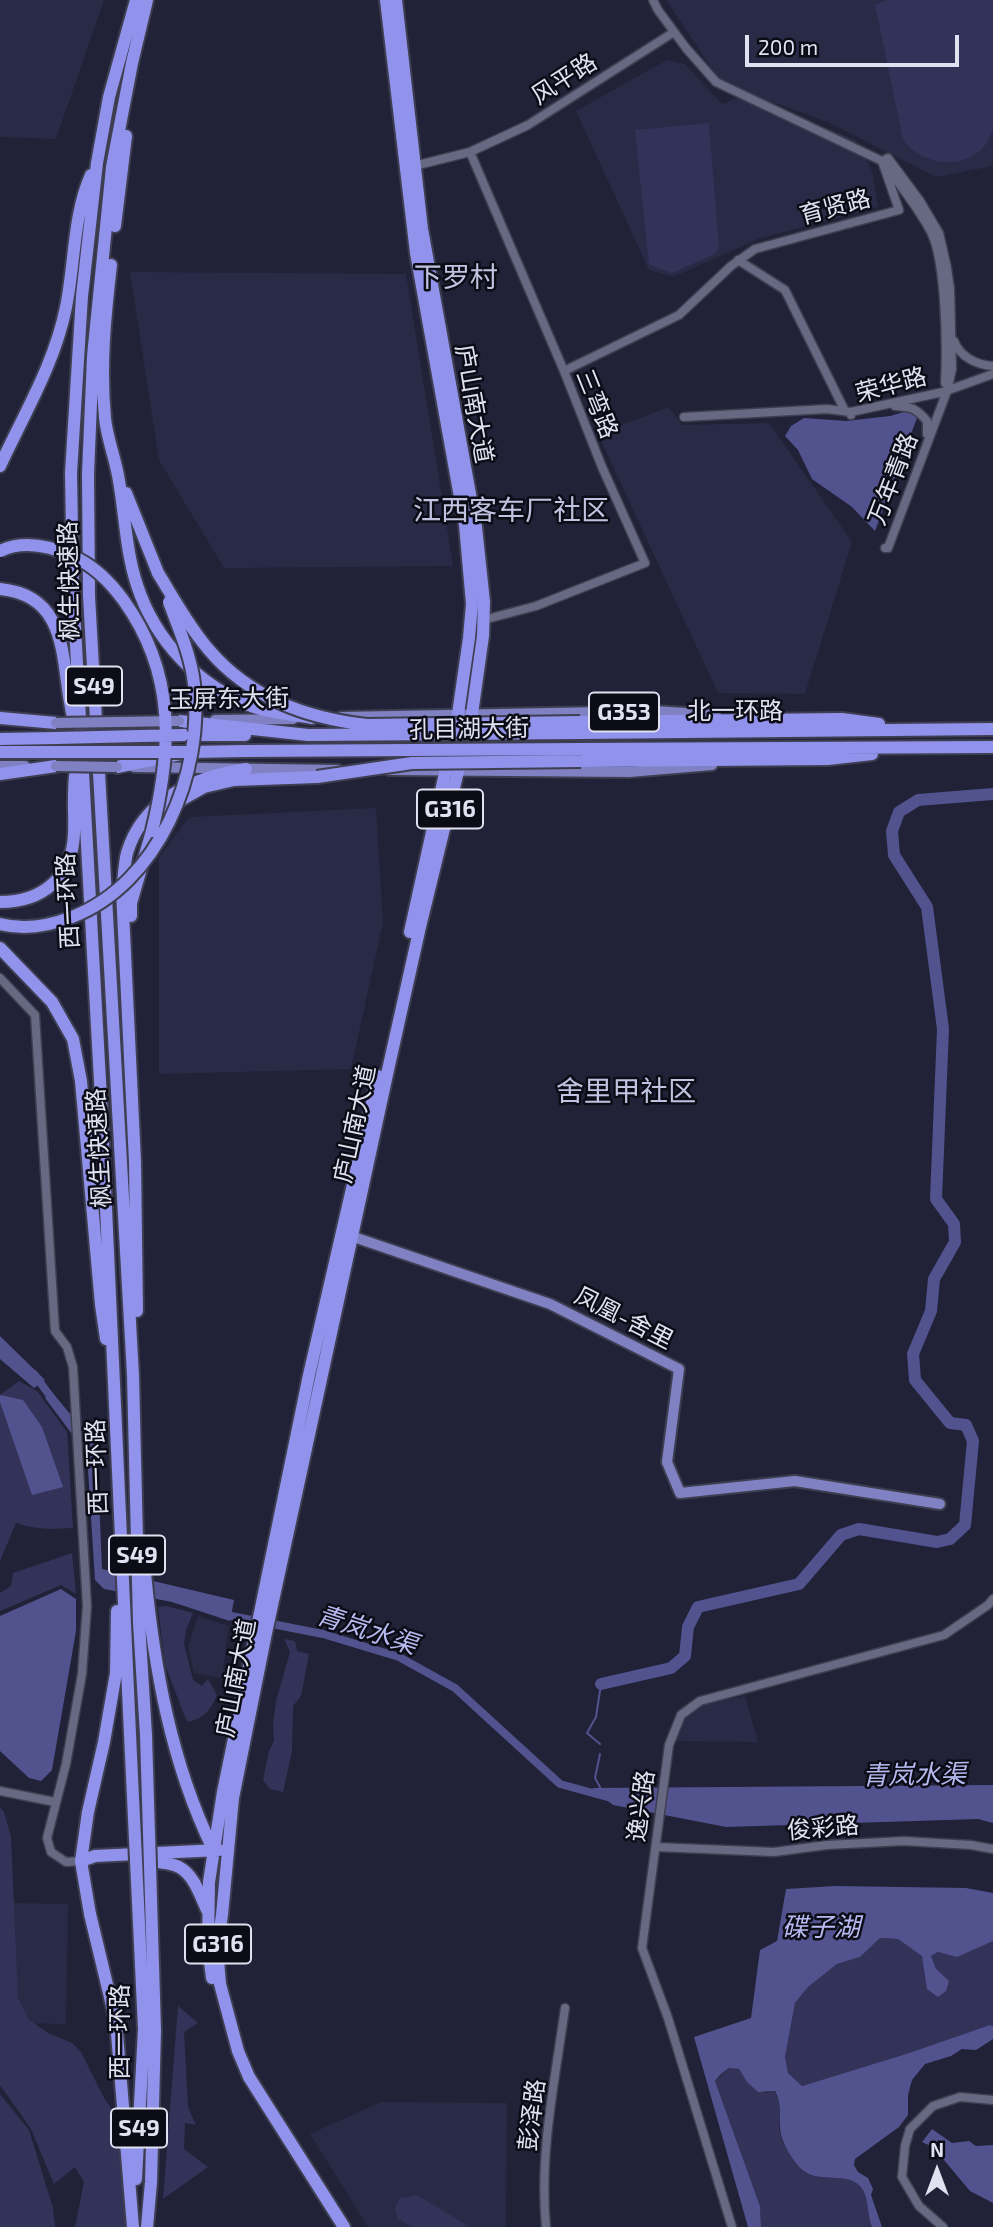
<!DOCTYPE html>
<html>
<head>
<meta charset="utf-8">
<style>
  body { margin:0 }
  #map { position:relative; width:993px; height:2227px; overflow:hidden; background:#212237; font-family:"Exo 2",sans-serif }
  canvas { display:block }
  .north { position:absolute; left:902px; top:2136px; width:70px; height:70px; -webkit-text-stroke:5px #0c0c16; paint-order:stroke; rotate:0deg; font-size:19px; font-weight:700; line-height:28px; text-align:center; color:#e1e2f1 }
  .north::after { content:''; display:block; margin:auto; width:24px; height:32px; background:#e1e2f1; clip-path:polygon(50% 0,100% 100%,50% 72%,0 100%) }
  .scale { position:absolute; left:745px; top:35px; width:214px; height:32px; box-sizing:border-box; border:4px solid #e1e2f1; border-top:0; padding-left:9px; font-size:21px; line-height:24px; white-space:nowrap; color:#e1e2f1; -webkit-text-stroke:5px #0c0c16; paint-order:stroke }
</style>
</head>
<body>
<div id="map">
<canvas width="993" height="2227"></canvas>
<div class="north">N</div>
<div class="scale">200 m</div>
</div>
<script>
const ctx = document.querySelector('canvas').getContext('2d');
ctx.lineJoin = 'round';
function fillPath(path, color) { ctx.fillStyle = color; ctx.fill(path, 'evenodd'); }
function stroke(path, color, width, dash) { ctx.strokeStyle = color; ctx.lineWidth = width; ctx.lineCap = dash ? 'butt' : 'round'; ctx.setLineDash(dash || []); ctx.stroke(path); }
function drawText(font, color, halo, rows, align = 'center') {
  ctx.font = font + ' "Exo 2","Noto Sans SC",sans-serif'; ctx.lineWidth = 5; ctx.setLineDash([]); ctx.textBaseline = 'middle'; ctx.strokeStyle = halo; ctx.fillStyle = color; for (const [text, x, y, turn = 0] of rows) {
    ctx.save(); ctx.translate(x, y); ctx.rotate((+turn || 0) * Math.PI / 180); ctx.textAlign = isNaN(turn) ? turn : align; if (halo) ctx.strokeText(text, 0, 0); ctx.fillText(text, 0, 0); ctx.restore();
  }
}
const built = new Path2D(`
  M0,0H104L56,139L0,137Z
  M666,0H993V166L936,177L828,122L722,84Z
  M667,60L685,64L722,104L746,95L856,140L872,171L878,207L758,239L673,277L649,270L576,111Z
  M130,272L406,274L453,566L224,568L159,460Z
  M669,407L682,425L769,423L852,542L805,694L718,693L598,434Z
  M376,808L383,922L351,1069L159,1074V857L189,817Z
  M198,1616L229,1626L222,1678L194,1673L188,1647Z
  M745,1696L758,1742L676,1741L684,1718L701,1705Z
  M12,1903L68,1904L66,2024L12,2023Z
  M381,2102L507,2103L506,2227H368L310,2134Z`);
const green = new Path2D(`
  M886,0H993V129C991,134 989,140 986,144C965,172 921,166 903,139L875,5Z
  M709,123L719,247L715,254L672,273L649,265L635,130Z
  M19,1381L37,1391L67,1432L73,1528C51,1529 36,1530 16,1523L0,1561V1395Z
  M72,1553L76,1594L61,1585L0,1611V1593L11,1586L13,1573Z
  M166,1606L193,1613L186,1630L184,1644L193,1680L202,1686L208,1679L217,1695C210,1710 205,1718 188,1722L185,1717L165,1665L158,1607Z
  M284,1639L295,1641L297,1651L309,1654L301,1696L293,1706L292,1751L283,1792L270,1789L263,1780L269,1751L274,1741L273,1725L276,1701L290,1652Z
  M0,1807L4,1812L11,1837L18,1998L29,2020L50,2034L72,2043L81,2052L103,2096L124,2128L129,2227H75L84,2182L75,2167L54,2184L31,2129L0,2085Z
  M880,1938L898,1939L923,1956L927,1989L936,1969L931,1956C949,1946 973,1948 993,1941V2026L990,2025L906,2054L802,2086L788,2073L785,2057L795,2003L808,1987L837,1964L860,1957Z
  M178,2006L198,2023L184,2032L188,2107L196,2125L185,2123L184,2149L208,2167L163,2199Z
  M729,2068L739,2069L747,2082L765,2093L774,2091C784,2107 777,2117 780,2133C783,2145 791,2157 799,2167C816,2187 850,2168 863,2190C869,2201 867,2215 872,2227H761L760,2206L715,2081Z
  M0,2094L29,2130L53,2208L55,2227H0Z
  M417,2195L470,2227H411L397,2218L395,2208L400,2198Z`);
const water = new Path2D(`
  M921,407L875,531L852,507L812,479L798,450L785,436L791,426L804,418L846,421L890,416Z
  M0,1336L45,1380L34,1388L0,1359Z
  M51,1391L97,1446L102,1569L234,1600L230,1621L172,1602L104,1589L95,1580L87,1454L45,1398Z
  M0,1395L23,1400L42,1427L63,1487L32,1495L0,1402Z
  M61,1589L76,1599V1631L52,1770L41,1781L29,1778L0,1751V1616Z
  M993,1785V1823L978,1819L726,1827L613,1805L592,1788Z
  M835,1886L966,1888L993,1893V1941L957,1957L938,1952L931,1956L936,1969L949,1981L946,1991L938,1997L927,1989L922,1956L898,1939L880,1938L860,1957L837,1964L808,1987L795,2003L785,2057L788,2073L802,2086L906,2054L990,2025L993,2026V2039L976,2050L962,2049L951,2056L925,2064L912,2080L908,2095V2115L899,2127L855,2159L854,2165L858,2172L868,2178L873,2189L871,2195L882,2227H872C867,2215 869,2201 863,2190C850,2168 817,2187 799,2167C790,2156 781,2142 780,2128C779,2113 782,2104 775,2091L758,2092L747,2082L739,2069L729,2068L720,2075L715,2081L760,2206L761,2227H748L694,2037L751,2018L760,1950L777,1941L786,1889Z
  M932,2129L952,2143L969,2141L976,2146L993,2145V2203L970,2191L933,2147L922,2142Z`);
const stream = new Path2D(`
  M600,1744L587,1733L596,1717L601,1684
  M600,1754L595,1778L601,1789`);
const canal = new Path2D(`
  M34,1374L53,1400
  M221,1614L323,1634L399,1657L455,1688L560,1784L611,1798`);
const river = new Path2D(`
  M601,1684L671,1668L685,1656L688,1627L698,1607L799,1584L841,1535L859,1529L937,1542L950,1539L965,1525L973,1441L966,1425L950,1423L915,1380L913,1354L931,1311L934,1279L955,1242L954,1224L936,1199L943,1029L927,907L894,855L892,831L899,812L918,800L993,794`);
const minor = new Path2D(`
  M470,152L528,125L674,32
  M882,161L888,158L920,201L939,233L947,268L950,289L952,369L947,391L888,548H885
  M414,166L470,152L564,371L602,467L645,563L536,606L483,620
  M888,169C903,189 919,209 931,232C946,262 947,348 945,383
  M738,260L785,290L845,411
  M954,341C960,357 977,365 993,366
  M564,371L679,315L731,266L755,249L899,210L882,161L716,82L686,48L658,10L653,0
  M895,406C912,407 916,408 927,421V434
  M851,415V412L943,392L993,374
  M684,417L827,409L851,412
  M0,978L35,1015L55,1331L67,1347L73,1367L87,1606L82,1674L66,1764L47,1838L51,1852L66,1862L81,1861
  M0,1791L55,1802
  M656,1847L774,1852L827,1845L904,1841L971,1845L993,1849
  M546,2227C539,2154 555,2080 565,2008
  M732,2227L668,2018L642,1948L669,1745L681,1715L700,1701L944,1635L988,1605L993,1599
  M943,2227L919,2206L902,2177L905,2146L910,2129L933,2106L960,2097L993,2100`);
const major = new Path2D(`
  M341,717L655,711L716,715
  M215,720L293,719
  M0,766H25
  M134,767L338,770
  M389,770L629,772L712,765
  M345,1234L550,1304L679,1369L667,1462L680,1493L795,1481L940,1504`);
const highway = new Path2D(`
  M386,0L416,253L465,525L472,604L469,638L458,714L410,932
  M115,226L126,136
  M111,265C105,316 100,367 105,418C107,439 116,460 119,481C125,515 126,552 137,585C155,641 199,687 254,707C273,713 293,715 312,718
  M0,466C24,414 55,363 66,307C75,263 73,215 91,175
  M126,493L158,573
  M0,589C72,596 60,665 73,717
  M0,718L56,723
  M179,721L308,735
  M580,722L842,719L879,724
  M581,733L993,729
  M183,735H245
  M0,739L56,738
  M581,749L993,747
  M0,752H56
  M581,761L828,759L872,754
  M117,767L190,752L245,751
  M0,774L56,766
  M0,902C42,902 72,878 74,834C75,812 72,791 76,769
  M131,916V903L152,831L179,801L204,787L234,780L317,777
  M0,924C24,930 49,926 72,917
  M0,948L52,1002L73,1039L81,1081L101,1305L106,1339
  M137,1311L135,1162L122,891C124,879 124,865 127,853C143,799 195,777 246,769
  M145,1573C154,1667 171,1763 213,1849
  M117,1611L116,1673L104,1742L88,1812L81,1861L90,1914L116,2022L133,2227
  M130,1734L101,1099L73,591L71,473L82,296L97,163L109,97L136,0
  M146,1735L139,1623L133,1375L89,596L88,474L93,356L112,167L132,63L147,0
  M81,1861L95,1856L219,1850
  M152,1861C160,1863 172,1863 179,1867C194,1875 200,1895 207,1910
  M212,1978L208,1946L209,1882L223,1792L309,1375L378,1076
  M136,2179L144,2029
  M147,2227L151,2182L155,2030
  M344,2227L249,2077L238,2051L220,1984L217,1948L222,1915L233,1798L266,1633L388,1070L420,927L472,714L483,636L484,602L476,527L422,229L396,0`);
const majorBridge = new Path2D(`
  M56,723L179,721
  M56,766L117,767`);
const highwayBridge = new Path2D(`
  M0,551C23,540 50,546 72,556C93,565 111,583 124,601C176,674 172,749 152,831
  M158,573C174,599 189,627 209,650C250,698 306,718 367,725L580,722
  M308,735L581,733
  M56,738L183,735
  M245,751L581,749
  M56,752H190
  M317,777L412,763L581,761
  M72,917C159,883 204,773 194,684C191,656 179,629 169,602
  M130,1734L144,2029
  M146,1735L155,2030`);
const shields = [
  [94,686,56],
  [624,712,70],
  [450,809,66],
  [137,1555,56],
  [218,1944,66],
  [139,2128,56]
];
const shieldNames = [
  ["S49",94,686],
  ["G353",624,712],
  ["G316",450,809],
  ["S49",137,1555],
  ["G316",218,1944],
  ["S49",139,2128]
];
const streetNames = [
  ["风平路",564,79,-33],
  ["育贤路",835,207,-15],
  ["荣华路",891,385,-15],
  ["庐山南大道",474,404,80],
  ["三弯路",597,404,68],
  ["万年青路",893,479,-69],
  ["枫生快速路",69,581,-91],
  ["玉屏东大街",229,699,-1],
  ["北一环路",735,711],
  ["孔目湖大街",469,729,-1],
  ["西一环路",68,901,-93],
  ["庐山南大道",355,1124,-78],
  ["枫生快速路",99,1148,-93],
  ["凤凰-舍里",624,1318,27],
  ["西一环路",97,1467,-92],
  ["庐山南大道",236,1678,-79],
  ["逸兴路",641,1806,-82],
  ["俊彩路",823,1828,-5],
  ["西一环路",120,2032,-90],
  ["彭泽路",532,2115,-83]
];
const waterNames = [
  ["青岚水渠",367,1630,18],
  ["青岚水渠",914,1775,-1],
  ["碟子湖",821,1927]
];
const quarterNames = [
  ["下罗村",456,278],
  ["江西客车厂社区",511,511],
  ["舍里甲社区",626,1092]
];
fillPath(built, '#292a46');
fillPath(green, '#333359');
fillPath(water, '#52528f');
stroke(stream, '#52528f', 2);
stroke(canal, '#52528f', 8);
stroke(river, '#52528f', 12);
stroke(minor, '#3e3e51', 11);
stroke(major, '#3e3e51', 14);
stroke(highway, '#3e3e51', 16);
stroke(minor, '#676882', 8);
stroke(major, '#8081c2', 10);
stroke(highway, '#9092ec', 12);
stroke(majorBridge, '#3e3e51', 14, []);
stroke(highwayBridge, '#3e3e51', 16, []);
stroke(majorBridge, '#8081c2', 10);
stroke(highwayBridge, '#9092ec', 12);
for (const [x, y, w] of shields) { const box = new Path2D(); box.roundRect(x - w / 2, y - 19.5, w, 39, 5); ctx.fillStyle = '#0c0c16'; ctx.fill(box); stroke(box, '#e1e2f1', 2); }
drawText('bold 23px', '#e1e2f1', null, shieldNames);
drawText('24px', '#e1e2f1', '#0c0c16', streetNames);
drawText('italic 26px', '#b6baf0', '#0c0c16', waterNames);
drawText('28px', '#c0c3df', '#0c0c16', quarterNames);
</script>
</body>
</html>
